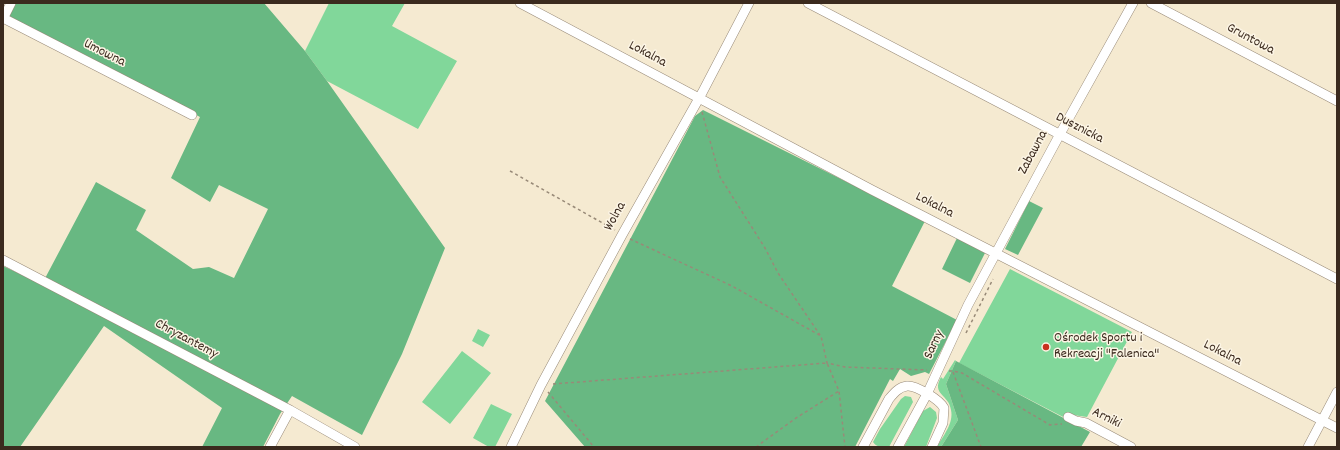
<!DOCTYPE html>
<html>
<head>
<meta charset="utf-8">
<style>
  body { margin:0 }
  #map { position:relative; width:1340px; height:450px; overflow:hidden; background:#f5ead1; font-family:Dekko,sans-serif }
  canvas { display:block }
  .frame { position:absolute; inset:0; border:4px solid #3b2a1e; pointer-events:none }
</style>
</head>
<body>
<div id="map">
<canvas width="1340" height="450"></canvas>
<div class="frame"></div>
</div>
<script>
const ctx = document.querySelector('canvas').getContext('2d');
ctx.lineJoin = 'round';
function fillPath(path, color) { ctx.fillStyle = color; ctx.fill(path, 'evenodd'); }
function stroke(path, color, width, dash) { ctx.strokeStyle = color; ctx.lineWidth = width; ctx.lineCap = dash ? 'butt' : 'round'; ctx.setLineDash(dash || []); ctx.stroke(path); }
function drawText(font, color, halo, rows, align = 'center') {
  ctx.font = font + ' Dekko,sans-serif'; ctx.lineWidth = 3; ctx.setLineDash([]); ctx.textBaseline = 'middle'; ctx.strokeStyle = halo; ctx.fillStyle = color; for (const [text, x, y, turn = 0] of rows) {
    ctx.save(); ctx.translate(x, y); ctx.rotate((+turn || 0) * Math.PI / 180); ctx.textAlign = isNaN(turn) ? turn : align; if (halo) ctx.strokeText(text, 0, 0); ctx.fillText(text, 0, 0); ctx.restore();
  }
}
const green = new Path2D(`
  M329,3H405L392,26L457,61L418,129L327,81L305,51Z
  M1010,269L1132,332L1087,417L1073,415L1067,419L959,363Z
  M478,329L490,335L483,347L472,341Z
  M462,351L491,373L450,424L422,402Z
  M955,360L956,361L946,384L958,420L941,447H937C943,436 954,423 951,410C949,394 931,395 941,377L943,379Z
  M905,396L911,397L913,402L889,447C883,447 877,448 873,442L880,429L901,399Z
  M491,404L512,414L495,447H489L473,438Z
  M930,407L936,412L937,418L926,447H904L923,411Z`);
const forest = new Path2D(`
  M7,3H264L305,51L327,81L445,248L402,354L362,435L292,396L280,414L263,447H202L222,408L104,326L20,447H3V266L42,284L96,182L146,210L136,230L193,269L209,267L234,278L268,209L219,185L210,202L171,178L200,117L3,13Z
  M703,110L925,221L892,286L957,320L929,374L925,372L911,376L900,369L893,381L890,379L855,447H585L545,401L695,116Z
  M1029,201L1043,208L1018,255L1005,249Z
  M957,238L985,253L970,283L942,269Z
  M956,361L1090,432L1081,447H941L958,420L946,384Z`);
const path = new Path2D(`
  M702,112L720,177L765,248L778,273L820,335
  M510,171L615,230
  M630,239L732,286L821,336L827,363L845,367L927,370
  M966,333L993,279
  M949,371H953L962,373L1050,425L1062,424
  M953,372L981,447
  M553,384L827,363L839,391L845,447
  M548,392L594,447
  M756,447L796,418L839,391`);
const minor = new Path2D(`
  M520,3L872,190L1337,428
  M808,3L1337,279
  M1151,3L1337,101
  M3,18L192,115
  M3,19L11,3
  M3,260L290,410L355,447
  M1068,417L1076,421L1086,423L1131,447
  M270,447L290,410
  M511,447L541,385L622,235L702,93L749,3
  M863,447L889,399C894,393 899,387 907,386C916,385 940,400 944,408L943,423L932,447
  M898,447L927,394L968,305L1060,134L1133,3
  M1308,447L1337,392`);
const markers = [
  [1046,347,4,"#c8321e"]
];
const streetNames = [
  ["Gruntowa",1250,40,28],
  ["Umowna",104,54,27],
  ["Lokalna",647,55,28],
  ["Dusznicka",1079,129,27],
  ["Zabawna",1034,153,-62],
  ["Lokalna",934,206,27],
  ["Wolna",616,217,-61],
  ["Chryzantemy",186,340,28],
  ["Sarny",935,345,-65],
  ["Lokalna",1222,354,27],
  ["Arniki",1106,419,26]
];
const poiNames = [
  ["Ośrodek Sportu i",1054,339],
  ["Rekreacji \"Falenica\"",1054,355]
];
fillPath(green, '#81d79a');
fillPath(forest, '#68b882');
stroke(minor, '#988a78', 10);
stroke(path, '#988a78', 1.5, [3, 3]);
stroke(minor, '#fff', 9);
for (const [x, y, r, color] of markers) { const dot = new Path2D(); dot.arc(x, y, r, 0, 2 * Math.PI); ctx.fillStyle = color; ctx.fill(dot); stroke(dot, '#fcf5e5', 1.5); }
drawText('14px', '#3b2a1e', '#fcf5e5', streetNames);
drawText('14px', '#3b2a1e', '#fcf5e5', poiNames, 'left');
</script>
</body>
</html>
